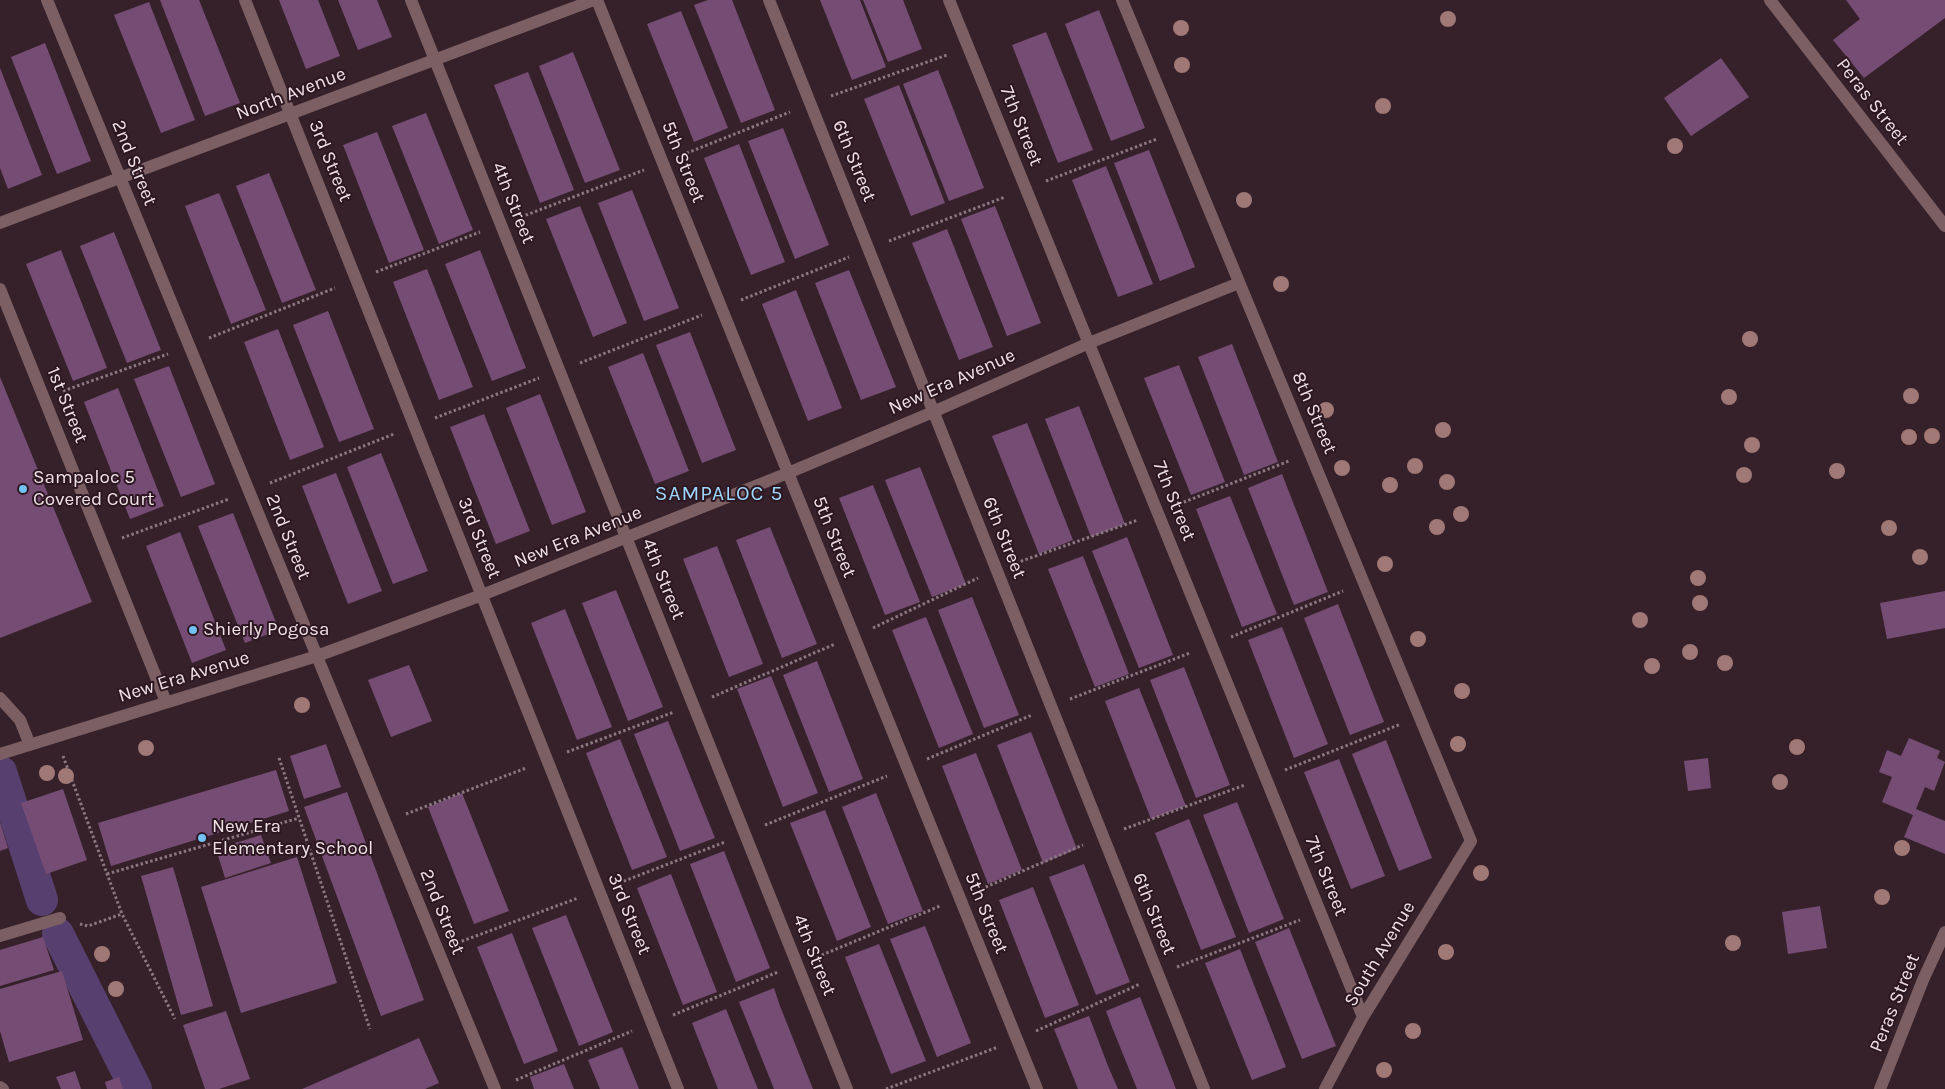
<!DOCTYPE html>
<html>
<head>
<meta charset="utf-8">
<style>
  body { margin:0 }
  canvas { display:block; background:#36212b }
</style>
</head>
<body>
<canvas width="1945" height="1089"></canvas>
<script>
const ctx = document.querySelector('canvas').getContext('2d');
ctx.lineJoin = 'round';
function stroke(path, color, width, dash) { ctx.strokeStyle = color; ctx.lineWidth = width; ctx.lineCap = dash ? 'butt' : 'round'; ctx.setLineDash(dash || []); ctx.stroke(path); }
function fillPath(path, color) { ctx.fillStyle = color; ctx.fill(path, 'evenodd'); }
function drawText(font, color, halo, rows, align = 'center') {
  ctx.font = font + ' Karla,sans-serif'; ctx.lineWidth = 4; ctx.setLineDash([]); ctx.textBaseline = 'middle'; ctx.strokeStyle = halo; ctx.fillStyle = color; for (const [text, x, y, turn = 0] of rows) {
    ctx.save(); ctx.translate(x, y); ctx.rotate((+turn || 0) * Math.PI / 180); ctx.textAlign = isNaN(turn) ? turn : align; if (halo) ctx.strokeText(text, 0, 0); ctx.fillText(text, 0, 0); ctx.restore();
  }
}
const canal = new Path2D(`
  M1,772L42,900
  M58,934L136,1089`);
const building = new Path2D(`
  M160,0H199L240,103L205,116Z
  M279,0H318L340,56L306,69Z
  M338,0H377L392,37L358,50Z
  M708,0H732L775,110L741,123L694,5Z
  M820,0H860L886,67L852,80Z
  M863,0H903L922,49L888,62Z
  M1846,0H1945V18L1864,78L1833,40L1860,19Z
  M149,2L195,120L161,133L114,15Z
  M1099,10L1145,128L1111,141L1065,24Z
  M681,11L728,128L694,142L647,24Z
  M1046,32L1093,150L1058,163L1012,45Z
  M45,43L91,161L57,174L11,57Z
  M573,52L620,170L585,183L539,66Z
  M1721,58L1749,97L1691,136L1664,98Z
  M0,68L42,175L8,189L0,168Z
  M938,70L984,188L949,201L903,84Z
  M528,72L574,190L540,203L494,85Z
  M899,85L945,203L911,216L864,99Z
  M426,113L473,230L439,244L392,126Z
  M783,128L829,245L795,259L748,141Z
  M377,132L424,250L389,263L343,145Z
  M739,144L785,262L751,275L704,158Z
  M1149,150L1195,267L1160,281L1114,163Z
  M1106,166L1153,284L1118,297L1072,180Z
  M269,173L316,290L282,303L236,186Z
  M632,190L679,308L644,321L598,203Z
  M219,193L266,310L231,324L185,206Z
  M580,206L627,323L593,337L546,219Z
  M995,206L1041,323L1007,336L961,219Z
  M947,229L993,347L959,360L912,243Z
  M114,232L161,350L127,363L80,246Z
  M61,250L107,368L73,381L26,264Z
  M480,250L526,368L492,381L445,264Z
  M427,269L473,387L439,400L393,282Z
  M849,270L896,387L861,400L815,283Z
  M796,290L842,408L808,421L762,304Z
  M328,311L374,429L339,442L293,325Z
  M278,329L324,447L290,460L244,342Z
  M690,332L736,450L702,463L656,345Z
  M1232,344L1278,462L1244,475L1198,357Z
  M643,353L689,471L655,484L608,367Z
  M1179,365L1225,482L1191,495L1144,378Z
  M169,366L215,484L181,497L134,379Z
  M0,377L92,602L0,638Z
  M118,388L164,506L130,519L84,402Z
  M540,394L586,512L552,525L506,408Z
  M1079,406L1125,524L1091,537L1045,419Z
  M484,414L530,531L496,544L450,427Z
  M1027,423L1073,540L1039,554L992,436Z
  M381,453L428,571L393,584L347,467Z
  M920,467L966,584L932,597L885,480Z
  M336,473L382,591L348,604L302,486Z
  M1282,474L1328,592L1294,605L1248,488Z
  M873,485L920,602L885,615L839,498Z
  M1230,496L1277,614L1242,627L1196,509Z
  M233,513L279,630L245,643L198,526Z
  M770,527L817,644L782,658L736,540Z
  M180,532L226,650L192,663L146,546Z
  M1127,537L1173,655L1139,668L1092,551Z
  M717,546L763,664L729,677L683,559Z
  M1083,556L1129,674L1095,687L1048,569Z
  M616,590L663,707L628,721L582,603Z
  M1945,591V628L1887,639L1880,603Z
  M972,597L1019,715L984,728L938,610Z
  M1338,604L1384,722L1350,735L1304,618Z
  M565,609L612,727L577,740L531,623Z
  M926,617L973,734L939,748L892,630Z
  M1282,627L1328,744L1294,758L1248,640Z
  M817,661L863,779L829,792L783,675Z
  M409,665L432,721L391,737L368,680Z
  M1184,667L1230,785L1196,798L1150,680Z
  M771,676L818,793L783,807L737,689Z
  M1139,688L1186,806L1151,819L1105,701Z
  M668,721L715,838L680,851L634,734Z
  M1031,732L1077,849L1043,863L997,745Z
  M1909,738L1940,751L1937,758L1945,762L1934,791L1925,787L1916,809L1945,821V854L1904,837L1913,815L1882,802L1892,777L1879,772L1887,750L1901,756Z
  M620,739L667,857L632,870L586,753Z
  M1386,740L1432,858L1399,871L1352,754Z
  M326,744L341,787L304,799L290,756Z
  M976,753L1022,870L988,884L942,766Z
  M1708,758L1711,788L1688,791L1684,761Z
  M1339,759L1385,876L1351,889L1304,772Z
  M276,770L289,811L111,866L98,823Z
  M63,789L87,860L46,874L21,803Z
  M347,792L424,1000L381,1016L304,807Z
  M462,793L509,911L474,924L428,807Z
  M876,793L923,911L888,924L842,807Z
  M1237,802L1284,919L1249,933L1203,815Z
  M825,810L871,927L837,941L790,823Z
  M1189,819L1236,937L1201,950L1155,833Z
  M0,822L8,848L0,851Z
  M261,835L271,863L225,878L216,849Z
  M724,851L770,968L736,982L690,864Z
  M297,857L337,983L241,1013L201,887Z
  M1084,864L1130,982L1096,995L1049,877Z
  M173,867L213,1006L181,1015L141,876Z
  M671,874L717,992L683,1005L637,888Z
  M1033,887L1079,1005L1045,1018L999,900Z
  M1820,906L1827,948L1788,954L1782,912Z
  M566,915L613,1032L579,1046L532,928Z
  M925,926L971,1043L937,1057L890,939Z
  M1289,928L1336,1046L1302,1059L1255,942Z
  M512,933L558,1051L524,1064L477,947Z
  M43,937L54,970L0,986V950Z
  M879,944L926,1061L891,1074L845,957Z
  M1240,949L1286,1067L1252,1080L1205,963Z
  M62,971L83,1040L9,1062L0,1031V989Z
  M774,988L780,1006L813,1089H774L746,1019L739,1002Z
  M1140,997L1160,1048L1176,1089H1137L1112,1027L1106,1011Z
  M726,1009L753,1077L758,1089H718L692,1023Z
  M226,1011L250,1079L219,1089H205L183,1025Z
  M1089,1016L1108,1066L1118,1089H1078L1054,1029Z
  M419,1038L439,1083L425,1089H302Z
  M622,1047L639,1089H600L588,1060Z
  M564,1064L574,1089H534L530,1077Z
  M75,1071L81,1089H61L56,1077Z
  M119,1077L123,1089H107L105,1082Z`);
const path = new Path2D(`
  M831,96L947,55
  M682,155L790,112
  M1046,181L1157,139
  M521,217L644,170
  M889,241L1005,197
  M376,272L480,232
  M741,300L849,257
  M209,338L335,288
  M580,363L702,315
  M63,391L168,354
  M435,418L539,378
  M270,483L394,434
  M1179,504L1289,461
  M122,538L229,499
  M1016,563L1138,520
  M873,628L978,578
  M1231,637L1343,591
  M712,697L835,644
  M1070,699L1190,653
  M567,752L674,712
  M63,756L122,914L175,1019
  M279,758L370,1029
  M927,759L1032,715
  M1285,770L1401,724
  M406,814L526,768
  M765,825L887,776
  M1124,829L1245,785
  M107,874L299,818
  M619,883L725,842
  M981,889L1083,845
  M80,924L88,926L122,914
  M457,943L578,898
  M817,957L940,906
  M1177,967L1300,920
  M673,1015L778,972
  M1036,1031L1140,984
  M516,1080L632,1031
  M886,1089L998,1047`);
const minor = new Path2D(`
  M47,0L495,1089
  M245,0L678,1089
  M411,0L847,1089
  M597,0L1037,1089
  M769,0L1204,1089
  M949,0L1363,1017
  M1122,0L1471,841L1363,1017L1325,1089
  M1770,0L1945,226
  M0,223L594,0
  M0,289L166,702
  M0,698L20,720L30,745
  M0,754L317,656L482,595L788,473L933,412L1089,343L1239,283
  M0,936L60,918
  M0,1087L3,1089
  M1880,1089L1923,980L1945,932`);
const trees = [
  [1448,19],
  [1181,28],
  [1182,65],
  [1383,106],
  [1675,146],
  [1244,200],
  [1281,284],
  [1750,339],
  [1911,396],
  [1729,397],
  [1326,410],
  [1443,430],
  [1932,436],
  [1909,437],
  [1752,445],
  [1415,466],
  [1342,468],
  [1837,471],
  [1744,475],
  [1447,482],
  [1390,485],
  [1461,514],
  [1437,527],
  [1889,528],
  [1920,557],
  [1385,564],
  [1698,578],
  [1700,603],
  [1640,620],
  [1418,639],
  [1690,652],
  [1725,663],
  [1652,666],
  [1462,691],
  [302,705],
  [1458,744],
  [1797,747],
  [146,748],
  [47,773],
  [66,776],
  [1780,782],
  [1902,848],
  [1481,873],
  [1882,897],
  [1733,943],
  [1446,952],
  [102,954],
  [116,989],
  [1413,1031],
  [1384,1070]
];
const markers = [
  [23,489,5,"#73c1f5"],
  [193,630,5,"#73c1f5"],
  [202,838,5,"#73c1f5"]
];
const streetNames = [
  ["North Avenue",291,94,-21],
  ["Peras Street",1872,102,52],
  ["7th Street",1021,126,68],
  ["3rd Street",330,161,68],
  ["6th Street",854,161,68],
  ["5th Street",683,162,68],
  ["2nd Street",134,163,68],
  ["4th Street",513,203,68],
  ["New Era Avenue",952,382,-24],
  ["1st Street",67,405,68],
  ["8th Street",1314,413,67],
  ["7th Street",1174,501,68],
  ["2nd Street",288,537,68],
  ["New Era Avenue",578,537,-22],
  ["5th Street",834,537,68],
  ["3rd Street",479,538,68],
  ["6th Street",1004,538,68],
  ["4th Street",663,579,68],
  ["New Era Avenue",184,677,-17],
  ["7th Street",1326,876,68],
  ["2nd Street",442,912,68],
  ["5th Street",986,913,68],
  ["3rd Street",629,914,68],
  ["6th Street",1154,914,68],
  ["South Avenue",1380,954,-59],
  ["4th Street",814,955,68],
  ["Peras Street",1895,1003,-68]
];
const poiNames = [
  ["Sampaloc 5",33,478],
  ["Covered Court",33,500],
  ["Shierly Pogosa",203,630],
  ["New Era",212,827],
  ["Elementary School",212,849]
];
const quarterNames = [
  ["SAMPALOC 5",719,494]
];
stroke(canal, '#57406f', 32);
fillPath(building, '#754c74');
stroke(path, '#8a7780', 3, [2.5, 2.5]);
stroke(minor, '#7b5f62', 12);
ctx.fillStyle = '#a07875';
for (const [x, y] of trees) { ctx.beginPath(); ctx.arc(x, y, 8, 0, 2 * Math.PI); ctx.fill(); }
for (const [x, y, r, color] of markers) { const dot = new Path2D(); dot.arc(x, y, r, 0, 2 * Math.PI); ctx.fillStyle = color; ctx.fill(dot); stroke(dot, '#2c1721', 2); }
drawText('19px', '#efe0e6', '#2c1721', streetNames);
drawText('19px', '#efe0e6', '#2c1721', poiNames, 'left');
ctx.letterSpacing = '1px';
drawText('21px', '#9ed7fe', '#2c1721', quarterNames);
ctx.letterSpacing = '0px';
</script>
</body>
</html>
